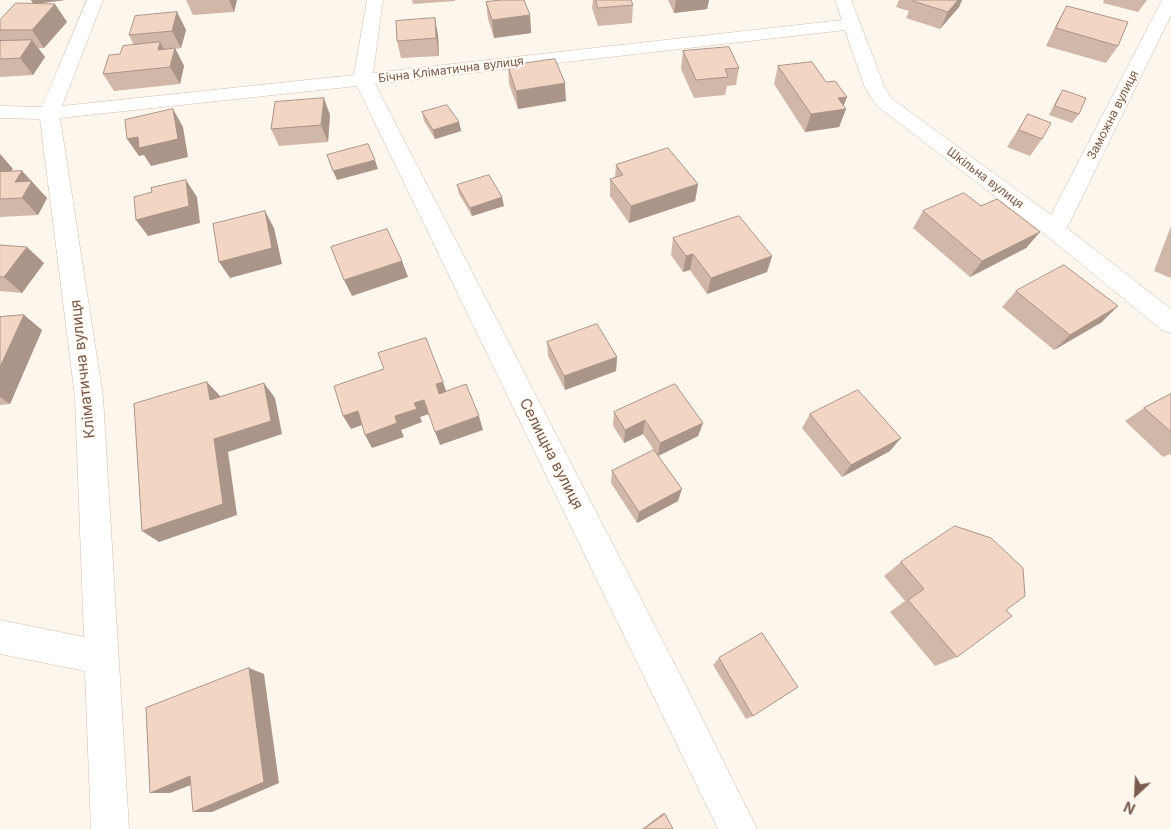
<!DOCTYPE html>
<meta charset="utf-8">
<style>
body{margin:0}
#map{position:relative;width:1171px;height:829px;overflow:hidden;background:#fdf6ec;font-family:Inter,sans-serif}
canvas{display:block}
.north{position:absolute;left:1111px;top:769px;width:50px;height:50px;-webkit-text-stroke:4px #fffaf3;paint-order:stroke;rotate:205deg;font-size:14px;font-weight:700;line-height:20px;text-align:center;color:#7a5c4d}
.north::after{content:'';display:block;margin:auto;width:18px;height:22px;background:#7a5c4d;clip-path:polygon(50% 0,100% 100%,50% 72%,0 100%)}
</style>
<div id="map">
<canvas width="1171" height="829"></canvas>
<div class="north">N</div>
</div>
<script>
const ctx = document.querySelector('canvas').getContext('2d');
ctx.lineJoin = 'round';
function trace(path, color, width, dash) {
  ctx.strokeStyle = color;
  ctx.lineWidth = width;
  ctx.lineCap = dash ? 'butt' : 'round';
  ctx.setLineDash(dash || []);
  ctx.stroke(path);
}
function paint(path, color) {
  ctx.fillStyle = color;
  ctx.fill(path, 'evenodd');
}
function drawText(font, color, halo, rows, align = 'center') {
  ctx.font = font + ' Inter,sans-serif';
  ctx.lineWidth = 4;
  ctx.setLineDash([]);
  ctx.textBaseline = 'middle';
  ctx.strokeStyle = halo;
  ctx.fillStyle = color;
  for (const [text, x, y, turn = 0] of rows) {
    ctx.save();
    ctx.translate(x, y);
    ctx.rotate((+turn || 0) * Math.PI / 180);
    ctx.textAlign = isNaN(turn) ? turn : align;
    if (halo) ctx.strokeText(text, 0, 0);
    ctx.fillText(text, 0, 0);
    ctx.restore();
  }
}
const minor = new Path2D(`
 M87 0H103L62 106 354 75 367 0H383L373 73 842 20 835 0H851L885 88 891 98 1051 215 1162 0H1171V15L1067 228 1171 309V333L1162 330 1047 236 877 106 865 88 845 30 375 84 687 688 757 829H718L357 86 60 118 103 397 129 829H91L85 671 0 654V620L84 637 75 397 40 119 0 118V106L42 107Z`);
trace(minor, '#d1beb0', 1);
paint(minor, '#fff');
paint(new Path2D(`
 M31 0H65L36 4 67 22 44 48H38L45 57 33 75 0 77V20L33 4Z
 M186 0H237L234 12 193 15Z
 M412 0H455V1L413 4Z
 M593 0H631L633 5 632 23 598 26 592 8Z
 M668 0H709L707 9 674 13Z
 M899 0H962L959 7 940 29 906 18 909 11 896 7Z
 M1104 0H1147L1138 12 1103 3Z
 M486 2 530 15 531 33 494 38 488 19Z
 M1067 6 1118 46 1106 63 1046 46 1057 23Z
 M177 12 186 30 181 48 175 49 184 66 180 84 114 91 103 74 120 54 134 45 129 35Z
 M438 35 439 56 401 58 397 41Z
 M683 51 739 68 736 85 727 86 725 95 694 98 681 69Z
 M508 66 566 101 518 109 509 84Z
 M778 66 847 97 843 106 846 109 839 127 805 132 774 84Z
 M1063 90 1079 114 1072 123 1049 115 1057 99Z
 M422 112 459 122 461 131 435 139 424 121Z
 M1028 114 1042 139 1030 156 1007 147Z
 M330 115 328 142 279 146 271 129Z
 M0 154 13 169 10 171H22L47 198 38 215 0 217Z
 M616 165 698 184 695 201 629 223 610 196V179L615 177Z
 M457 185 504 206 472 216 459 194Z
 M981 206 1040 232 1026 248 970 277 913 228 923 211Z
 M1171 226V278L1154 271Z
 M673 238 772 256 767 272 707 294 690 270 683 272 671 255Z
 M0 245 44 263 22 293 0 291Z
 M1016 291 1102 322 1054 350 1002 307Z
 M24 315 42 330 10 404 0 405V317Z
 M547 342 617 357 616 371 565 390 548 356Z
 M1171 394V455L1170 454 1163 457 1125 421 1144 408Z
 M614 412 703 423 698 436 658 456 678 501 637 523 611 483 612 471 654 450 643 434 624 443 613 426Z
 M810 414 890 451 842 477 802 428Z
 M901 562 1006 610 957 657 935 666 890 612 905 601 884 576Z
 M719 658 753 716 746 719 713 665Z
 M663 813 665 814 673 829H642Z`), '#d1b7a8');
paint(new Path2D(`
 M31 0H65L34 4Z
 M229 0H237L234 12Z
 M676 0H709L707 9 674 13Z
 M958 0H962L959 7 940 29 948 12Z
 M55 4 67 22 44 48 32 30Z
 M177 12 186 30 181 48 172 31Z
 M530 15 531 33 494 38 492 20Z
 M435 18 438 35 439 56 436 38Z
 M32 40 45 57 33 75 20 58Z
 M160 42 170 60 168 68 158 50Z
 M175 48 184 66 180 84 170 67Z
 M565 83 566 101 518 109 516 91Z
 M847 97 842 110 846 109 839 127 805 132 811 114 838 98Z
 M324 98 330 115 328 142 321 125Z
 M173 109 183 127 188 157 151 166 144 155 139 156 127 139Z
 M459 122 461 131 435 139 433 130Z
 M0 154 13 169 0 180Z
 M375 160 378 169 337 180 333 171Z
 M22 171 47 198 38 215 22 198 15 182Z
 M186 180 197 197 200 223 148 236 136 220Z
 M698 184 695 201 629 223 631 206Z
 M502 197 504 206 472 216 470 208Z
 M265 211 274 228 282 264 230 278 219 262Z
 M1040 232 1026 248 970 277 982 261Z
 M27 247 44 263 22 293 4 277Z
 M693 254 690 270 683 272 686 256Z
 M772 256 767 272 707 294 711 278Z
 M402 261 408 277 352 296 344 280Z
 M1118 306 1102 322 1054 350 1070 335Z
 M24 315 42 330 10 404 0 397V367Z
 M617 357 616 371 565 390 564 376Z
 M207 382 220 396 223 414 210 400Z
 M443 382 448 396 441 399 436 384Z
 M264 383 275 398 282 434 228 452 237 515 159 542 142 531 214 439Z
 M424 400 429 414 420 417 422 422 401 430 404 437 372 448 365 435 414 403Z
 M358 411 365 424 351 429 343 416Z
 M479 416 483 430 440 445 435 432Z
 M645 420 643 434 624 443 625 430Z
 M703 423 698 436 658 456 660 443Z
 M901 438 890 451 842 477 851 465Z
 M682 489 678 501 637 523 639 512Z
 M249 668 264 674 279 783 212 812H193Z
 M190 776 209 778 170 793H150Z`), '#aa9588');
const building = new Path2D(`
 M502 0H524L530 15 492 20 486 2Z
 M596 0H631L633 5 598 8Z
 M914 0H958L948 12 913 1Z
 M16 3 55 4 32 30H0V20Z
 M1067 6 1128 22 1118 46 1056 28Z
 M177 12 172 31 129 35 135 16Z
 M435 18 436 38 397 41 396 21Z
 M32 40 20 58 0 59V41Z
 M160 42 158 50 175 48 170 67 103 74 109 55 120 54 123 46Z
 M729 47 739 68 725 69 728 77 696 80 683 51Z
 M555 59 565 83 516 91 508 66Z
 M812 62 826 82 835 81 847 97 838 98 846 109 811 114 778 66Z
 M1063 90 1086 98 1079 114 1055 106Z
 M324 98 321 125 271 129 275 102Z
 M447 105 459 122 433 130 422 112Z
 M173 109 178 139 139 148 138 137 127 139 125 120Z
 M1028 114 1051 123 1042 139 1019 130Z
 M368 144 375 160 333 171 327 155Z
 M668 148 698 184 631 206 610 179 623 175 616 165Z
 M22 171 15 182 32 181 22 198 0 199V172Z
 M489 175 502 197 470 208 457 185Z
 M186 180 189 206 136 220 134 197 152 192 151 188Z
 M964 193 981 206 997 199 1040 232 982 261 923 211Z
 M265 211 272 248 219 262 213 224Z
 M739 216 772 256 711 278 693 254 686 256 673 238Z
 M387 229 402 261 344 280 331 247Z
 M0 245 27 247 4 277H0Z
 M1064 265 1118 306 1070 335 1016 291Z
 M24 315 0 367V317Z
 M597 324 617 357 564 376 547 342Z
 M426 338 443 382 436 384 439 394 466 384 479 416 435 432 424 400 414 403 417 409 395 416 397 423 365 435 358 411 343 416 334 386 384 369 378 353Z
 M207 382 210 400 264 383 271 421 214 439 223 504 142 531 134 404Z
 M675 384 703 423 660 443 645 420 625 430 614 412Z
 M858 390 901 438 851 465 810 414Z
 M1171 394V432L1144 408Z
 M654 450 682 489 639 512 612 471Z
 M955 526 991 538 1023 568 1025 596 1006 610 1012 616 957 657 908 600 924 589 901 562Z
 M762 633 798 687 753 716 719 658Z
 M249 668 264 782 193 812 190 776 150 793 146 708Z
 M665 814 673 829H644Z`);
paint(building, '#f3d5c3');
trace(building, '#aa9588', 1);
drawText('12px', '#7a5c4d', '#fffaf3', [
 ["Бічна Кліматична вулиця",451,70,-7],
 ["Заможна вулиця",1113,115,-63],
 ["Шкільна вулиця",985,178,37]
]);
drawText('15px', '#7a5c4d', '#fffaf3', [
 ["Кліматична вулиця",83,369,-96],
 ["Селищна вулиця",551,454,63]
]);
</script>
